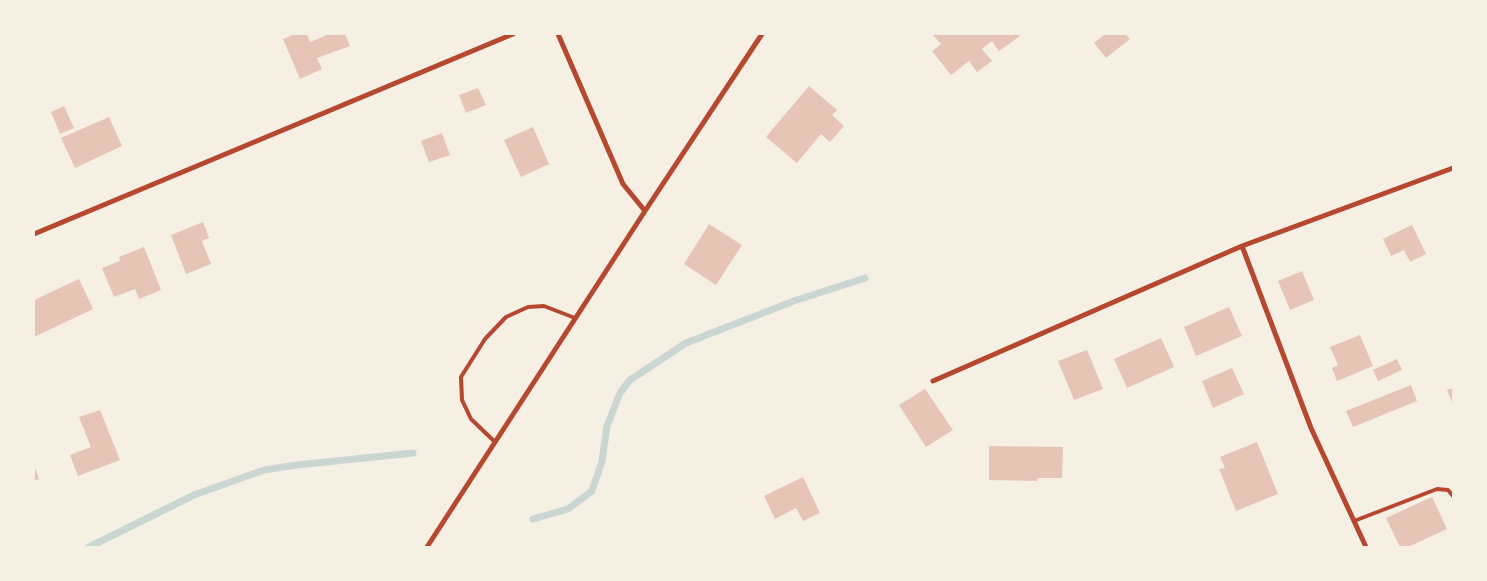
<!DOCTYPE html>
<style>
body{margin:0}
#map{position:relative;width:1487px;height:581px;overflow:hidden;background:#f6efe4;font-family:Quicksand,sans-serif}
canvas{display:block}
.frame{position:absolute;inset:0;border:35px solid #f6efe4;pointer-events:none}
</style>
<div id="map">
<canvas width="1487" height="581"></canvas>
<div class="frame"></div>
</div>
<script>
const ctx = document.querySelector('canvas').getContext('2d');
ctx.lineJoin = 'round';
function trace(path, color, width, dash) {
  ctx.strokeStyle = color;
  ctx.lineWidth = width;
  ctx.lineCap = dash ? 'butt' : 'round';
  ctx.setLineDash(dash || []);
  ctx.stroke(path);
}
function paint(path, color) {
  ctx.fillStyle = color;
  ctx.fill(path, 'evenodd');
}
trace(new Path2D(`
 M533 519 568 509 592 491 602 461 607 426 620 393 630 380 686 343 794 301 865 278
 M89 547 194 495 264 470 297 465 413 453`), '#c9d6d2', 7);
paint(new Path2D(`
 M295 34H307L310 42 325 36 324 34H345L350 46 317 58 322 69 300 79 283 39Z
 M932 34H1018L1020 36 999 51 992 41 982 49 992 61 977 72 969 61 951 75 932 51 941 44Z
 M1105 34H1125L1130 39 1106 58 1094 43Z
 M809 86 837 110 832 115 844 126 830 142 821 134 797 163 766 137Z
 M478 88 486 105 466 113 459 95Z
 M64 106 74 128 60 134 51 112Z
 M109 117 122 146 75 168 61 138Z
 M533 127 549 164 521 177 504 140Z
 M442 133 450 155 429 162 421 141Z
 M203 222 209 238 202 241 211 264 186 274 171 235Z
 M709 224 742 245 716 285 684 264Z
 M1412 225 1426 254 1410 262 1404 250 1391 256 1383 239Z
 M144 247 161 290 139 299 135 289 114 297 102 268 120 261 119 257Z
 M1302 271 1314 300 1290 310 1278 281Z
 M79 279 93 309 34 337V300Z
 M1229 307 1242 336 1196 356 1184 327Z
 M1360 335 1373 366 1337 381 1332 368 1338 365 1330 347Z
 M1161 338 1174 367 1127 388 1114 359Z
 M1087 350 1103 389 1074 400 1058 361Z
 M1397 359 1402 370 1378 381 1373 370Z
 M1232 368 1244 394 1213 408 1202 381Z
 M1411 385 1417 401 1353 427 1346 411Z
 M1453 388V405L1447 390Z
 M925 389 953 430 926 447 899 405Z
 M100 410 120 460 78 476 70 455 91 447 79 417Z
 M1257 442 1278 494 1236 511 1219 469 1225 468 1220 457Z
 M989 446 1063 447 1062 478H1038L1037 481 989 480Z
 M34 465 39 479 34 481Z
 M803 477 820 513 803 521 796 508 775 519 764 496Z
 M1432 497 1447 529 1408 547H1400L1386 518Z`), '#e6c5b7');
trace(new Path2D(`
 M495 442 471 419 462 400 461 377 485 339 506 317 528 307 544 306 575 318
 M1354 521 1437 489 1448 490 1453 496`), '#b5482f', 4);
trace(new Path2D(`
 M558 34 623 184 645 211
 M34 234 513 34
 M1242 246 1311 428 1366 547
 M933 381 1242 246 1453 168
 M427 547 645 211 762 34`), '#b5482f', 5);
</script>
